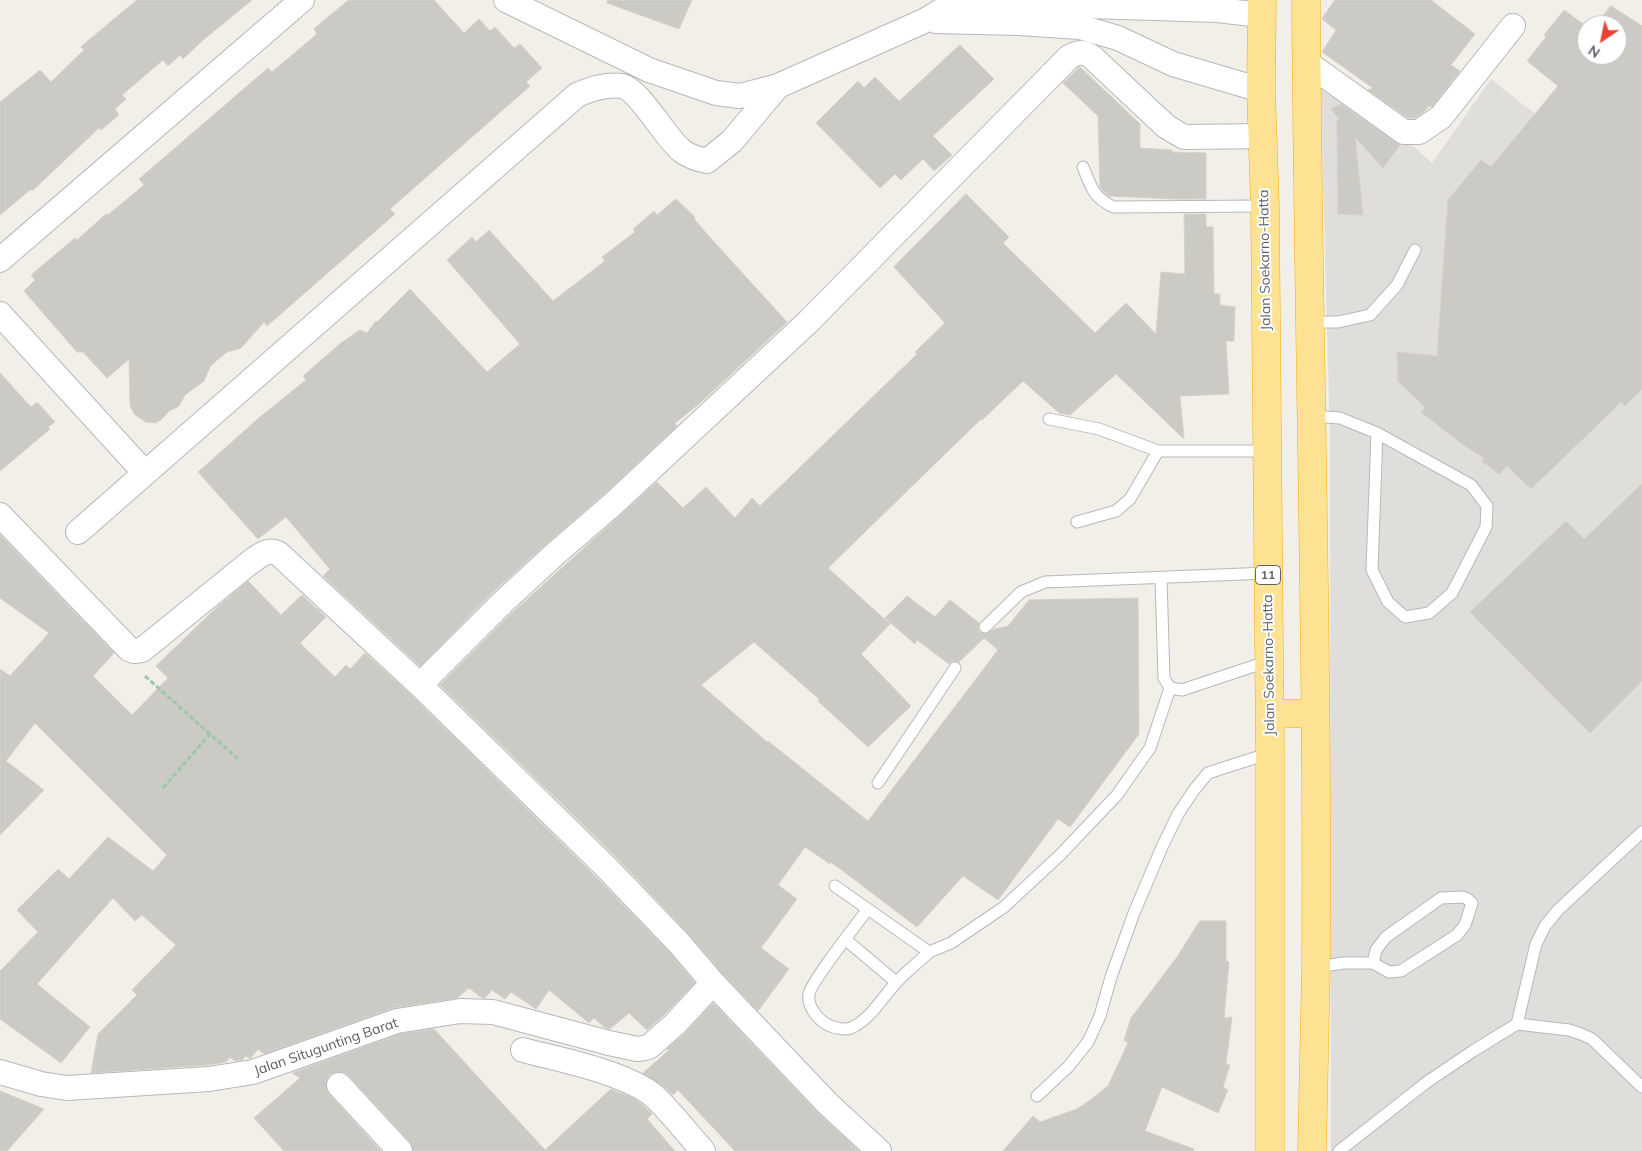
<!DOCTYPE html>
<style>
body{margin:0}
#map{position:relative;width:1642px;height:1151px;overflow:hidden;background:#f1efe8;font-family:Mulish,sans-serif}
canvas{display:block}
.north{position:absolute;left:1577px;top:15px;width:50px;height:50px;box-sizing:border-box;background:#fff;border:1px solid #bfc1c3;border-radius:50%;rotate:214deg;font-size:14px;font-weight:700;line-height:20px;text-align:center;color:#5f6368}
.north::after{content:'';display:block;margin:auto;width:18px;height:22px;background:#ea4335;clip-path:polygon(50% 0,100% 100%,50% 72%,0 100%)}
</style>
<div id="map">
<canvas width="1642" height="1151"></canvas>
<div class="north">N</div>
</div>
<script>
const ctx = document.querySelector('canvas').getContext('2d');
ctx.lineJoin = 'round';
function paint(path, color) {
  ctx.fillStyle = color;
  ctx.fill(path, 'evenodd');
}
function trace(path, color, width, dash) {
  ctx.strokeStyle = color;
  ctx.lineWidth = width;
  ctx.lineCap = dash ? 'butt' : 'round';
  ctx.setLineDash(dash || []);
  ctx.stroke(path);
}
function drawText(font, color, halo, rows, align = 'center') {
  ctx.font = font + ' Mulish,sans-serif';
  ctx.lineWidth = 4;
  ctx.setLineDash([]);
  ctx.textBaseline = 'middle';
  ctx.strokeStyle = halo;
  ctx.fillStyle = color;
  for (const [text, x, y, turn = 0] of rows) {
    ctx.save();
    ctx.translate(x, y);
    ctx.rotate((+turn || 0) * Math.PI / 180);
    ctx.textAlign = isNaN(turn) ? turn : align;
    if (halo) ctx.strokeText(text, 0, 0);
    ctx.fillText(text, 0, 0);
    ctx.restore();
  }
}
paint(new Path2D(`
 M1320 62 1432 163 1491 79 1642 199V1151H1331L1330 444Z`), '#e0deda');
const building = new Path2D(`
 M137 0H252L203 40 183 59 180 55 168 66 163 60 122 95 126 99 115 109 119 115 101 130 99 128 32 191 31 189 0 215V102L40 70 51 82 84 50 81 47Z
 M349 0H434L464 33 479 19 490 31 495 27 514 48 520 44 542 68 526 82 530 86 390 209 395 214 267 326 264 322 241 348 227 352 216 361 210 367 204 381 185 395 179 406 169 411 161 420 155 423 146 422 134 414 130 405 129 359 107 378 83 352H77L24 291 35 280 31 275 75 238 77 240 106 214 108 215 144 185 139 179 268 68 272 72 317 34 314 29Z
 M608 0H692L679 29 607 3Z
 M1335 0H1431L1475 34 1451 65 1460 71 1432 107 1429 106 1424 112 1415 118H1408L1368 90 1373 88 1322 52 1336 30 1322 19Z
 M1611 6 1642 26V389L1625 406 1621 402 1531 489 1507 466 1499 474 1482 461 1484 458 1462 444 1421 412 1425 407 1398 381 1397 352 1437 356 1448 200 1481 160 1491 167 1558 86 1527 61 1546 37 1544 35 1564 10 1587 27V55H1617V25H1596Z
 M960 45 994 79 933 136 952 155 934 171 923 159 901 180 895 174 880 188 816 123 858 81 864 88 875 77 899 101Z
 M1080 67 1140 124V148L1172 150V152L1206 153V199H1174L1109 196 1102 190 1100 187 1098 116 1063 83Z
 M1341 104 1400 145 1383 168 1355 137 1363 215 1338 214 1337 120H1340L1331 109Z
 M966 194 1009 237 1003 243 1095 333 1126 303 1156 334 1161 272 1185 274 1184 214H1206V227H1213L1214 294H1220V305L1235 307 1234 341H1226L1229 394 1180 396 1184 439 1116 374 1070 415 1059 413 1023 381 982 420 981 419 828 568 890 624 861 654 911 706 868 747 818 701 819 699 754 642 701 685 767 742 768 741 868 821 998 650 984 638 959 662 952 661 949 664 917 640 915 644 885 618 907 596 935 617 950 600 979 623 978 628 979 632 986 634 994 629 1008 626 1029 600 1138 598 1139 734 1070 827 1058 819 998 900 963 876 917 927 831 862 830 864 805 847 778 885 797 899 761 948 789 969 758 1011 723 974 689 934 616 857 440 685 513 612 657 482 683 508 706 487 735 518 752 498 760 506 917 354 915 352 945 323 894 267Z
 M676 199 695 217 694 219 715 243 787 322 699 404 675 423 677 426 604 494 546 544 493 592 420 666 323 576 330 569 286 517 258 539 198 472 260 417 306 380 303 376 341 343 360 330 367 333 376 321 377 322 410 289 487 372 520 344 447 260 472 237 476 242 489 230 553 301 605 261 602 257 635 232 633 229 654 211 657 215Z
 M0 373 31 407 37 402 55 422 48 427 50 429 0 471Z
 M1642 484V681L1590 733 1470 612 1566 521 1584 539Z
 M0 535 114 653 93 676 132 715 168 678 156 666 217 607 248 581 281 615 302 595 326 617 300 643 335 677 346 665 350 669 365 653 411 695 596 877 669 952 695 983 665 1014 647 1030 629 1013 610 1029 604 1027 594 1018 589 1023 549 990 536 1009 511 992 505 999 492 990 485 998H482L469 988 457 998 393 1008 264 1054 258 1049 250 1059 246 1056 242 1060 235 1061 230 1057 226 1062 207 1065 91 1073 98 1034 137 995 132 990 176 945 142 915 135 921 113 898 37 984 90 1027 61 1063 0 1019V971L38 932 17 910 58 869 69 879 108 837 153 871 167 855 35 723 6 761 44 790 0 835V669L10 676 49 633 0 598Z
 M1200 921H1226V961L1229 962 1224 1018 1232 1017 1226 1064 1230 1065 1223 1087 1228 1090 1218 1113 1162 1087 1145 1131 1194 1149 1193 1151H1003L1033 1116 1040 1122 1077 1109 1090 1100 1108 1086 1128 1043 1124 1040 1131 1018 1177 957Z
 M713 1003 818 1113 859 1151H735L678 1090 673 1095 662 1085 643 1073 669 1050 667 1049 685 1033Z
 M434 1029 545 1150 611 1089 635 1099 645 1107 652 1114 647 1119 675 1151H413L410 1142 349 1076 343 1072H336L329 1075 326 1081V1088L329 1094 381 1151H284L254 1118 300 1078 292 1073 400 1034Z
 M0 1091 44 1109 7 1151H0Z`);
paint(building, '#cccac5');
trace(building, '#d6d1c6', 1);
const lane = new Path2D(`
 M1083 167C1092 188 1092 196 1113 207L1265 206
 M1310 322H1338L1370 315 1397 285 1415 250
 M1312 416 1340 418 1377 433 1471 485 1487 506 1486 527 1452 593 1429 613 1405 617 1388 602 1372 570 1377 433
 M1049 419 1099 429 1158 451H1267
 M1077 522 1116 511 1130 499 1158 451
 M1161 578 1164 678 1170 688 1182 690 1269 661
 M985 627 1021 592 1045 582 1268 573
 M878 783 955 668
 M835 886 929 952 951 943 1004 907 1060 855 1117 795 1150 748 1170 688
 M867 910C857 924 811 982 809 994 807 1006 817 1019 828 1025 834 1028 847 1031 853 1027 871 1018 882 998 895 984 905 972 918 963 929 952
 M846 940 896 982
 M1316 967 1344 963H1373L1389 972 1401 971 1457 935 1465 925 1472 903 1466 898 1462 897 1441 898 1386 937 1376 950 1373 963
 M1517 1024 1536 944 1545 926 1558 910 1642 832
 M1037 1096 1068 1067 1088 1042 1100 1016 1111 977 1134 913 1162 847 1178 814 1194 790 1208 773 1270 753
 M1339 1151 1427 1082 1473 1051 1517 1024 1569 1030 1581 1034 1592 1039 1642 1087`);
const street = new Path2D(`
 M506 0 649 70 716 93 740 96 778 86 924 21 951 5 983 3 1154 8 1217 10 1261 15
 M936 21 1019 23 1080 27 1118 38 1173 64 1261 90
 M1306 62 1404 132H1419L1441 117 1513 26
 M0 260 302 0
 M0 314 145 473
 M0 515 129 649 134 651 142 650 248 564C258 557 267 547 279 554L420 685 606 867 679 943 713 983 828 1104 879 1151
 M78 532 577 95C591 89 605 84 622 86 639 89 666 139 682 151 690 157 697 159 707 161L732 141 778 86
 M420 685 503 602 555 554 613 504 808 322 1069 57C1078 52 1083 51 1092 57L1157 118 1167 127 1184 137 1263 136
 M523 1050C560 1060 625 1072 654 1096 670 1111 688 1134 703 1151
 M0 1072 41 1084 67 1088 209 1079 253 1072 397 1021 460 1011 493 1012 609 1043 637 1049 645 1048 650 1046 675 1024 713 983
 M339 1085 400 1151`);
const highway = new Path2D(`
 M1262 0 1261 90 1265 206 1270 753V1151
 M1306 0C1308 322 1318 644 1316 966 1315 1028 1313 1089 1312 1151
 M1270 714 1315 713`);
trace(lane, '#b5b8bc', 13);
trace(street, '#b5b8bc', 26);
trace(highway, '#f9ab00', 29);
trace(new Path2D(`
 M145 676 238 759
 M163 788 210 734`), '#9cc7a9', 3, [5, 2.5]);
trace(lane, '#fff', 11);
trace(street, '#fff', 24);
trace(highway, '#fde293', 28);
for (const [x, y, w] of [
 [1268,575,25]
]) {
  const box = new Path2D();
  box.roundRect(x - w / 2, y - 9.5, w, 19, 4);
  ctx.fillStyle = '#fff';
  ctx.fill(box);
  trace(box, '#5f6368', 1);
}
drawText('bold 12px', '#5f6368', null, [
 ["11",1268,575]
]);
drawText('14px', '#5f6368', '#fff', [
 ["Jalan Soekarno-Hatta",1265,260,-91],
 ["Jalan Soekarno-Hatta",1269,665,-91],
 ["Jalan Situgunting Barat",326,1047,-19]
]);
</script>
